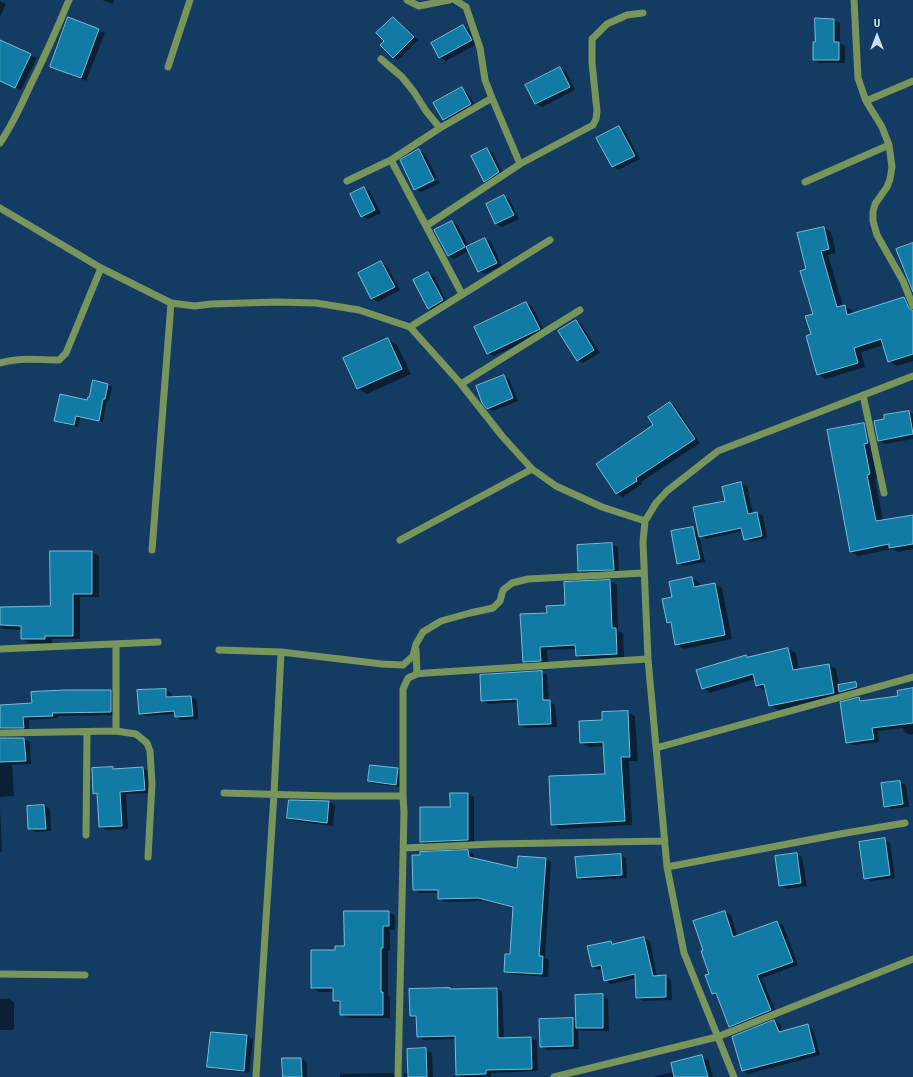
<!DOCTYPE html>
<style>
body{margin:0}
#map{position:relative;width:913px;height:1077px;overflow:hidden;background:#143c63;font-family:"Fira Sans Condensed",sans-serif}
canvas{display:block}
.north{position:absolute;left:857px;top:16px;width:40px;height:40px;-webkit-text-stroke:3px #083257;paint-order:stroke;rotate:0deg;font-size:11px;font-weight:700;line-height:16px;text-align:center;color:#c9dff6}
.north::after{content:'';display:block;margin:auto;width:14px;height:18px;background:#c9dff6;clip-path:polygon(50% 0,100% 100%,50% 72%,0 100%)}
</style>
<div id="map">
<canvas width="913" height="1077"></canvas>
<div class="north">U</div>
</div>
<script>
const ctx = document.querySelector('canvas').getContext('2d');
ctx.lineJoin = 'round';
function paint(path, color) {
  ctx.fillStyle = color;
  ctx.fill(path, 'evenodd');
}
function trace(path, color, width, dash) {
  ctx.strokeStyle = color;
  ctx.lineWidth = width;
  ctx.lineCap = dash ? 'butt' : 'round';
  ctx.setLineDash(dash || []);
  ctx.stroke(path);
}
paint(new Path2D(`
 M102 0H114L113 4Z
 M0 1 6 4 0 17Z
 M69 18 105 33 86 81 51 67Z
 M393 18 398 21 418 40 398 60 393 57 385 41Z
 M816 19 834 20 840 23V43L845 46V63H819L814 60 816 43Z
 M463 26 469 30 477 44 446 61 440 57Z
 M0 41 37 58 21 90 0 80Z
 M560 68 566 71 575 90 542 107 536 104 526 85Z
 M462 88 467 92 477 108 450 123 444 120 435 104Z
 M619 127 625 131 640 159 618 170 613 167Z
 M487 149 493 153 504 175 490 184 485 181Z
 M419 151 425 154 437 178 417 187V190L438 180 440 183 421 192 415 189Z
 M364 188 370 192 381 213 368 219 362 216Z
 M504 196 510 200 519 219 502 227 496 224 487 204Z
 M452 222 458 225 469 247 485 239 491 242 502 266 485 274 479 271 469 251 454 259 448 255Z
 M824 228 831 232 836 253 828 255 843 306 852 310 853 314 904 298 912 303 913 306V361L897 366 889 361 884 345 861 352 865 367 825 379 818 374 812 335 814 315 808 270Z
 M381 262 387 266 400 290 378 302 372 298Z
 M428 273 434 276 448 304 435 311 429 308Z
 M526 303 532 306 545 332 494 356 488 353Z
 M576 321 581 324 600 353 583 363 577 360Z
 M388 339 397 345 411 374 367 394 358 389 344 359Z
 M504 376 509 379 518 401 493 411 487 408Z
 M94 382 108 385 112 387 109 401 107 400 103 422 80 417 78 427 59 423 55 420 88 402 90 398Z
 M670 403 676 407 700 443 641 482 642 484 623 497 617 494 597 464 655 425Z
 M909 412 913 414V439L885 444 879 441Z
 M864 424 872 428 871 448 877 478 875 479 883 521 913 516V549L898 552 893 549 858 556 850 551Z
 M741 483 747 486 753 514 757 513 763 516 767 538 750 542 745 539 743 531 706 539 699 535 705 562 684 566 678 563 692 528 699 532 726 502 723 487Z
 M612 544 618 548 619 572 585 574 579 571 578 546Z
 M51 552H92L99 556V597H80V639H52V643H29L22 639V630L4 629 0 627V608L51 607Z
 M692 578 700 583V587L715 584 722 588 732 639 684 649 676 644 672 624 668 622 674 598Z
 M610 581 617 585 618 631 623 633 624 658 584 660 576 656V649L547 650 548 664 531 665 524 661 548 614 566 606 565 583Z
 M788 649 796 653 799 670 829 665 836 669 839 686 855 683 858 684 859 689 842 693 840 692 841 697 778 710 770 705 767 689 764 690 757 686 755 679 710 693 703 688 746 656 749 658Z
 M541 672 547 675 549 701 555 705 557 727 526 728 520 725 519 702 488 704 482 700Z
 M166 690 171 693 172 698 191 697 197 700 198 719 181 720 176 716 175 714 146 716 140 713Z
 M913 690V734L910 735 904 732 903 728 878 731 879 742 853 745 847 742 859 698 864 701 899 696Z
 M110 691 116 694V715L58 716V718L29 720V730L3 732 0 737 1 739H24L30 742 31 764 12 765 14 796 0 797V706L33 704Z
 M627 712 635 716 638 761H629L632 825 560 829 552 824 606 775 604 746 589 747 581 743 603 721Z
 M113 768 115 770 143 768 149 771 150 793 126 794 128 829 106 830 100 827 98 796 94 793Z
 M398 769 403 772 402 787 375 784 369 781Z
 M900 782 906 785 909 807 891 809 885 806Z
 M468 794 474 797V843L427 845 421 842 451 808Z
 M290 801 329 802 335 805 333 826 294 821 288 817Z
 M44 806 50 809 51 831 35 832 29 829Z
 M0 809 2 851 0 852Z
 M885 840 890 843 895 878 871 881 865 878Z
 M468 851 474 854V859L518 869 546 859 551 862 545 958 549 960 548 977 511 974 505 971 511 955 514 908 484 901 445 902 439 898V893H420L414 890 421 853Z
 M797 854 802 857 807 886 786 889 780 885Z
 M620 855 626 858 627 878 583 880 578 877Z
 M388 912 395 915V930H390V951H388V996L390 997V1018H348L341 1014V1005L334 1001V992H319L312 988 336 951 345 947Z
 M725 912 731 915 737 936 777 922 783 925 798 965 762 978 776 1013 735 1030 730 1026 718 997 713 994 710 974Z
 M644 938 650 941 657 977 666 976 671 980 672 1000 643 1001 637 997V978L611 984 605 980 603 969 598 970 592 967 611 942 614 944Z
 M450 989 452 990 497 989 502 992 504 1039 531 1038 537 1041 538 1071 491 1073V1077H461L457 1075 456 1039 424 1040 418 1037 416 1019 411 1015Z
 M602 995 608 999 609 1031H583L578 1029 579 1049 547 1050 541 1046 572 1019 577 1022Z
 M0 999H9L14 1002V1030H0Z
 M774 1021 780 1024 783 1032 807 1025 813 1029 820 1055 748 1074 743 1071Z
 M247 1036 253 1039 249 1073 214 1069 209 1066Z
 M426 1050 432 1053 433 1077H404V1073H409Z
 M702 1057 708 1060 713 1077H652L674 1072Z
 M301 1059 307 1062V1077H284Z
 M393 1073 399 1077H340V1074Z`), '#0007');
const building = new Path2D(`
 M68 17 99 29 81 78 50 67Z
 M393 17 414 37 393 58 380 45 384 41 376 33Z
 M815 18 834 19V42H839V60H813V42H815Z
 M463 25 472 40 439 58 431 43Z
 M0 40 31 54 15 88 0 81Z
 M560 67 570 87 535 104 525 85Z
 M462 87 471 104 443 120 433 103Z
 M619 126 635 156 612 167 596 138Z
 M487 148 499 172 484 182 471 156Z
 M419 149 434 180 414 190 400 160Z
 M364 187 375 210 361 217 350 194Z
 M504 195 514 215 495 224 486 204Z
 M452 221 465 247 448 256 434 230Z
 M824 227 829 249 821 251 837 307 845 305 847 315 904 297 909 308 913 311V354L888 362 881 339 854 348 858 363 817 375 806 336 811 334 805 316 813 314 800 271 806 269 797 233Z
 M485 238 497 263 478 272 466 247Z
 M913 243V292L896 249Z
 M381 261 395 287 371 299 358 273Z
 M428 272 443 300 428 309 413 280Z
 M526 302 540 329 487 354 474 327Z
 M576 320 594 350 577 361 558 331Z
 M388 338 402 369 357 389 343 358Z
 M504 375 513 398 487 409 482 403 476 386Z
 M93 380 108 384 105 399H103L99 421 76 416 74 425 54 421 60 394 87 400 88 397H89Z
 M670 402 695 439 636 478 637 481 616 494 596 464 653 425 648 417Z
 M909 411 913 434 878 441 874 421 884 419V415Z
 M864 423 868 443 864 444 870 474 867 475 876 521 913 515V544L889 548V544L850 552 827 430Z
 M741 482 748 514 757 512 762 536 744 540 741 528 699 537 693 507 725 501 722 487Z
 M693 527 700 559 677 564 671 531Z
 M612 543 614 570 578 571 577 545Z
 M50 551H92V594H73V636H45V639H21V626L0 625V607L50 606Z
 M692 577 694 587 715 583 725 635 675 645 671 622 667 623 662 599 672 597 669 582Z
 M610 580 612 628H616L617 654 576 656 575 645 540 647 541 661 523 662 520 614 547 613 546 606 565 605 564 582Z
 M788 648 793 670 829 664 834 693 769 706 764 684 756 686 753 674 702 689 696 670 746 655 747 657Z
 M542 671 543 700H550L551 724 519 725 517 699 481 701 480 675Z
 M856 682 857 687 839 692 838 685Z
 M913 688V723L872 728 874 739 846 743 840 702 859 697 860 701 898 696 897 691Z
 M166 689V697L191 696 193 716 175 717 174 711 139 714 137 690Z
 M65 690H111V712L52 713 53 716 23 717 24 728H0V705L32 703 31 692Z
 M628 711 630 757H621L625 821 551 825 549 776 605 774 603 742 580 743 579 721 602 720V712Z
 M0 738H24L26 761 0 762Z
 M370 765 398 768 396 785 368 781Z
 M113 767V769L143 767 145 790 120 792 122 826 99 827 97 793 93 794 92 768Z
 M900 781 903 804 884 807 881 783Z
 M450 793H468V840L420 842V807H450Z
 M289 800 329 801 327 823 287 818Z
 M44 805 46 829H28L27 806Z
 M885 838 890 875 864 879 859 842Z
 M468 850 469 857 517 868 518 856 546 858 539 956H543L542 974 504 972 505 954H510L513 907 478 898 438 899V890H413L412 855H420V852Z
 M797 853 801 883 779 886 775 856Z
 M621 854 622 875 577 878 575 857Z
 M344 911H389V926H383V948H381V992H383V1015H340V1001H333V988H311V950H335V946H344Z
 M725 911 733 937 777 921 793 962 757 975 771 1010 729 1027 716 993 712 994 705 975 709 974 701 951 703 950 693 921Z
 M644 937 653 976 666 975V997L636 998 635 974 604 981 601 965 592 967 587 946 611 941 612 944Z
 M450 988V989L497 988 498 1038 531 1037 532 1069 486 1070V1074L456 1075 455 1036 417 1037 416 1016H410L409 989Z
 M603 994V1028H576L575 995Z
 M573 1018V1046L540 1047 539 1019Z
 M774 1020 779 1032 808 1024 815 1052 742 1071 732 1037Z
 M211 1032 247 1035 244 1071 207 1067Z
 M426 1048 427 1077H408L407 1049Z
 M702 1055 708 1077H674L671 1063Z
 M282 1058H301L302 1077H283Z`);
paint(building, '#107ca3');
trace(building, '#7abbda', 1);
trace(new Path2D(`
 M407 0 419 6 449 0
 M455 0 466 7 480 48 485 80 492 98
 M854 0 858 78 866 101 882 127 889 145 892 167 890 179 887 187 875 204 873 212V221L877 235 903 281 913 306
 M381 59 402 77 414 92 426 111 440 128 492 98 520 164 426 226
 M168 67 190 0
 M866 101 913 81
 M0 143C12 125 21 106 30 86 44 58 57 29 69 0
 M391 160 462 294
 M520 164 593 125 596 119 597 111 592 63V39L607 24 627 15 643 13
 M347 181 391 160 440 128
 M805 182 889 145
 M0 208 101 268 171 303 195 306 211 304 277 302 316 303 359 310 410 327 461 384 502 436 532 469 556 486 602 507 645 521
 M410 327 550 240
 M0 363C18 357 39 360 59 360L66 353 101 268
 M461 384 580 310
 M863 395 884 493
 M400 540 532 469
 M152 550 171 303
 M116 644V731
 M0 649 158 642
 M219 650 281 652 382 664 403 665 413 656 416 644 423 632 441 621 470 613 493 608 500 601 503 590 512 583 528 579 644 573
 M416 650 417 674
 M0 733 116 731 136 734 147 743 150 751 152 784 148 857
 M656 748 913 677
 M224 793 332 796H403
 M86 835 87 732
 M404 848 493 844 665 841
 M667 867 840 834 905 823
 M0 974 85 975
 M256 1077 274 794 281 652
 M398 1077 404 812 403 796V689L408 678 417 674 426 673 648 659
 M554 1077 717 1037 913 959
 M734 1077 684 953 667 867 648 659 643 542 645 521 656 503 667 491 718 451 913 376`), '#78955c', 7);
</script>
